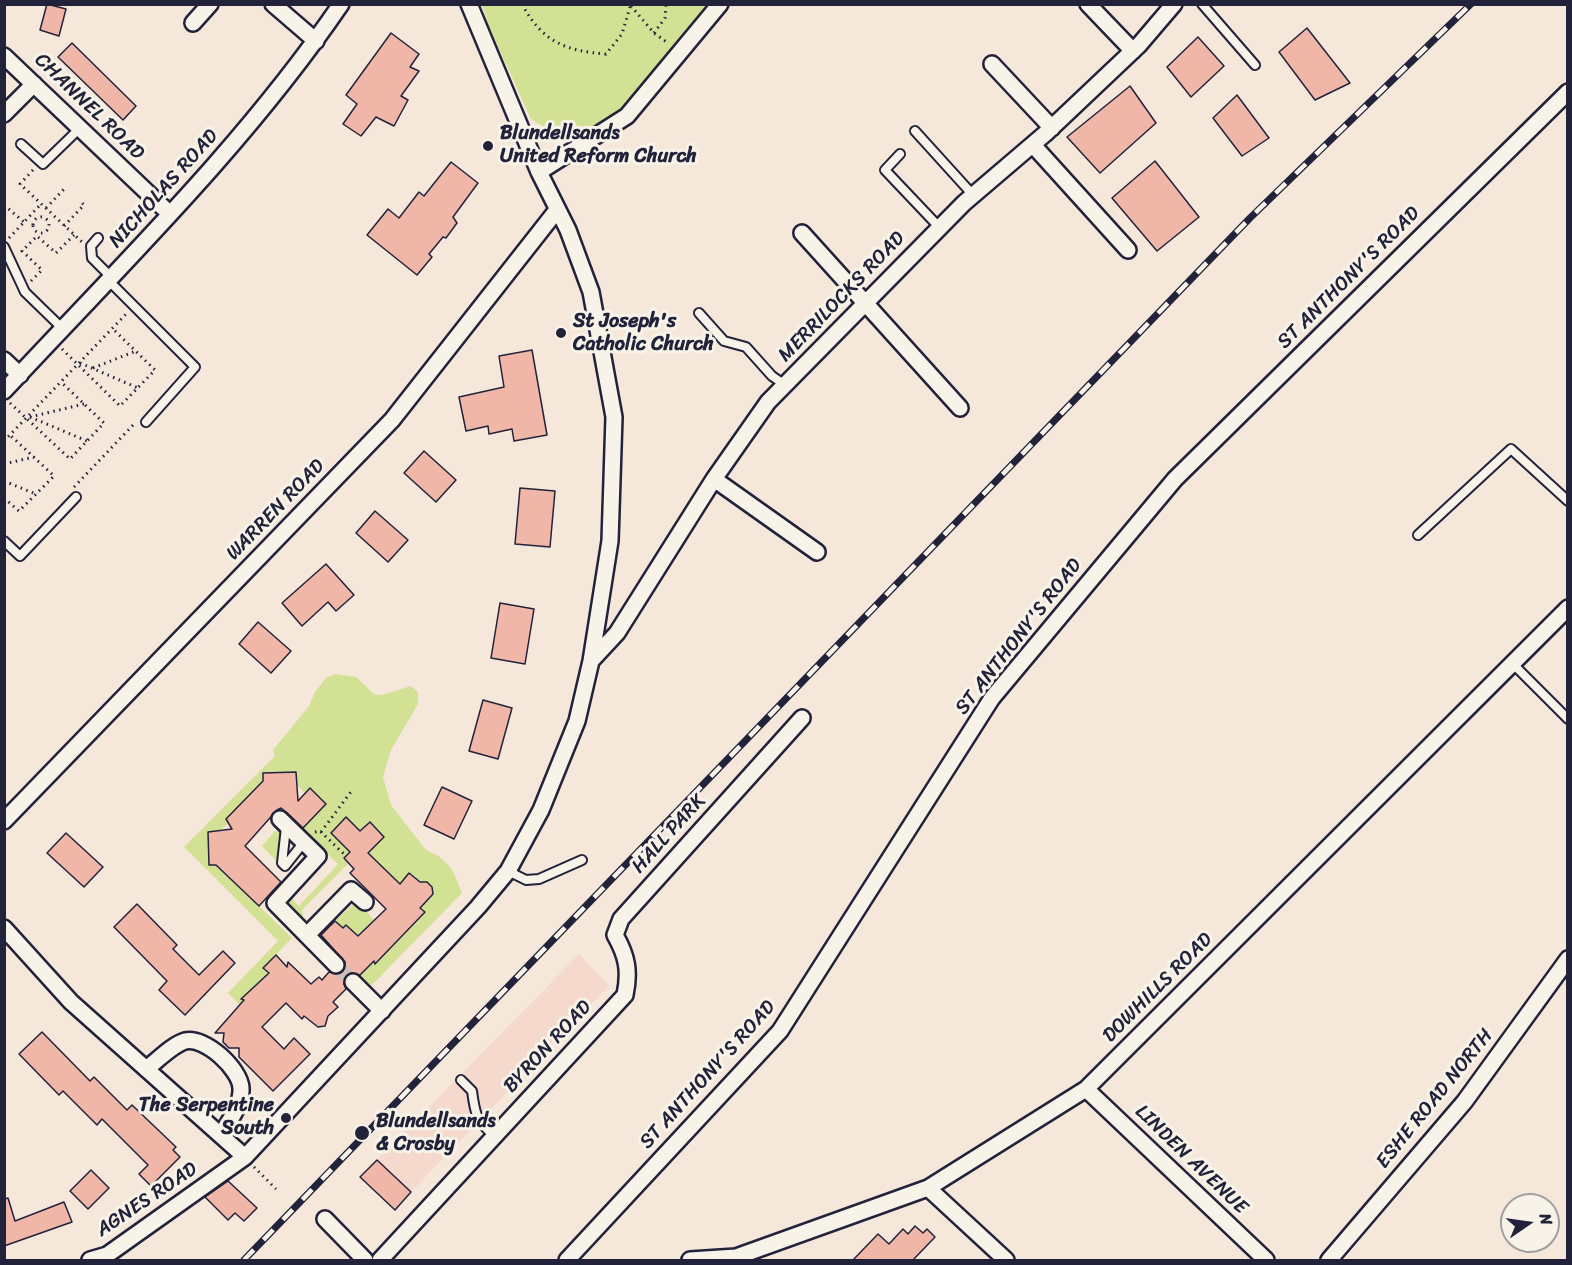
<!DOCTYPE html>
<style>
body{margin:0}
#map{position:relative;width:1572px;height:1265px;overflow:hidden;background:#f6e7db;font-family:Sriracha,sans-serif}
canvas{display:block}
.frame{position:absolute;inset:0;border:6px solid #22223b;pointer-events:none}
.north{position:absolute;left:1500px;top:1193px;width:60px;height:60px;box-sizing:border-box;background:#f7f3e8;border:2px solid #a29fa3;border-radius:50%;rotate:77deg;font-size:16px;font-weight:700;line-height:24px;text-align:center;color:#22223b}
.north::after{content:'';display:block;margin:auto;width:21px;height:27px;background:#22223b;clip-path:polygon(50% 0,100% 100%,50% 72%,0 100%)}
</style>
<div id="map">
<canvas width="1572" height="1265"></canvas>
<div class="frame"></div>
<div class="north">N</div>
</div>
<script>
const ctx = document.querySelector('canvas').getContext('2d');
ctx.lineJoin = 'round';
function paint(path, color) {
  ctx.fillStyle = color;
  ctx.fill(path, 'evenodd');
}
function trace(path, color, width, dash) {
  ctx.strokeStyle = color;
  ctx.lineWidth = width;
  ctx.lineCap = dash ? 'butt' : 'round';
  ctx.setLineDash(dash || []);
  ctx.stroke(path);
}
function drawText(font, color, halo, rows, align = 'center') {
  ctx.font = font + ' Sriracha,sans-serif';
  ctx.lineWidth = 6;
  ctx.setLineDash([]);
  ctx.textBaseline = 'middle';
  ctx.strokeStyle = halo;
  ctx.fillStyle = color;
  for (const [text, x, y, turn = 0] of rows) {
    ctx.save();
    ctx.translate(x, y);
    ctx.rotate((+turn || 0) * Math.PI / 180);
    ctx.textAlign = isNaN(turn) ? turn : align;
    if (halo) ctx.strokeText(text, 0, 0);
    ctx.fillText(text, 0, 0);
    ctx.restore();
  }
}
paint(new Path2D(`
 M579 954 609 986 411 1192 377 1160Z`), '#f4d9cc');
paint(new Path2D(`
 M482 5H720L627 116 576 147 531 119 489 27Z
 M335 674 356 677 374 694 382 695 411 686 418 692V704L391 750 383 777 391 805 426 850 440 857 452 869 462 893 372 985 357 978 374 961 376 964 425 913 417 904 433 894 432 887 427 882H420L409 873 398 886 376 860 366 854 384 836 370 822 360 831 346 817 331 833 350 852 344 858 349 863 302 910 303 917 309 923 306 926 291 910 285 892 299 906 338 864 302 829 326 804 310 788 305 793 297 785 296 772 263 773V786L253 791 226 819 228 823 221 830 208 832 227 875 292 938 263 968 271 975 241 998 244 1000 240 1005 228 993 278 941 184 847 275 756 273 750 309 706 315 692 326 678Z
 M275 831H283L279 864 262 846Z
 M354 904 360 905 374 920 358 936 347 925 343 928 335 921Z`), '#d2e194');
const building = new Path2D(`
 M47 4 66 9 59 36 40 30Z
 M1307 28 1350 83 1315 100 1279 52Z
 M391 33 419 54 410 67 419 71 401 96 408 100 394 126 376 117 361 136 343 124 357 104 346 95Z
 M1198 37 1224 66 1191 97 1167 67Z
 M72 43 136 106 123 120 58 57Z
 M1130 86 1156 123 1100 173 1067 137Z
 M1237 95 1269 138 1242 156 1213 118Z
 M1155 161 1199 217 1157 251 1112 198Z
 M451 162 478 183 453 217 457 223 446 238 443 237 429 254 432 257 417 275 367 235 388 209 399 218 419 192 424 196Z
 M532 350 547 435 514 441 512 429 489 434 488 426 466 431 459 397 504 387 499 356Z
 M424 451 456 480 436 502 404 473Z
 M520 488 555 491 550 547 515 544Z
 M375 511 408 540 388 562 356 533Z
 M326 564 354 595 336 611 328 602 302 626 282 603Z
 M500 603 534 609 525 664 491 658Z
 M258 622 291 651 271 673 239 644Z
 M483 700 512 708 498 759 469 751Z
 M296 772 298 801 310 788 326 804 303 828 286 812 281 808 277 810 245 846 281 882 259 906 216 865H209L208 832 232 829 226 819 263 781V773Z
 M442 787 472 801 454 839 424 825Z
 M346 817 360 831 370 822 384 837 368 853 400 884 409 873 420 882H427L432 887 433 894 420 908 425 912 375 964 374 961 360 975 351 973 346 976 344 984 346 989 333 1002 338 1007 328 1016 325 1026 318 1027 304 1016 302 1019 286 1003 262 1027 284 1049 294 1038 310 1054 273 1091 239 1057V1048H229L223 1042 224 1033H215L244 1000 241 999 269 973 263 968 276 955 287 967 288 962 311 984 319 977 322 980 329 972 339 974 345 968V962L321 935 335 921 343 928 346 925 358 936 386 909 350 873 354 869 344 858 350 852 331 833Z
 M66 833 103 867 84 887 47 853Z
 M137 904 177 945 173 949 199 975 223 951 235 963 185 1015 159 990 167 981 114 927Z
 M42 1032 90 1081 94 1077 127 1110 132 1105 176 1147 173 1150 180 1157 151 1186 139 1174 148 1165 102 1119 97 1125 63 1091 59 1095 19 1054Z
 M377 1160 411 1192 395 1210 360 1177Z
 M91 1170 109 1188 88 1209 70 1191Z
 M228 1181 257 1208 244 1221 235 1213 228 1220 205 1197Z
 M8 1198 15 1221 64 1202 72 1222 4 1246V1199Z
 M915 1226 923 1233 927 1229 935 1237 913 1260H853L878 1234 889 1244 903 1229 908 1234Z`);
paint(building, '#f0b7a8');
trace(building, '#22223b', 1.5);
trace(new Path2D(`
 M336 965 353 982`), '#ccc0bb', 15, [15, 8]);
const service = new Path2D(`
 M1202 4 1255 65
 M915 131 973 195
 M21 144 43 164 80 128
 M900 154 885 170 940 228
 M98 238 91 246 92 258 112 278
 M4 247 25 292 63 329
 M109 281 195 367 146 422
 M699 313 724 341 746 347 772 376 785 385
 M1418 535 1511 449 1568 501
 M4 541 20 556 76 497
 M1512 663 1568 719
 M286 827 282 863 285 866 304 842
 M508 871 526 880 539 879 582 860
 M461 1080 472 1091C475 1114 476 1120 494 1136`);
const minor = new Path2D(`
 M273 4 316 41
 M1088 4 1133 51
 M193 23 210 4
 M4 56 170 214
 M992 64 1052 128
 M4 114 34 84
 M1033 145 1128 250
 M539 172 627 116 720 4
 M802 233 960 408
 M4 360 20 375
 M4 391C120 266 244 146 341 4
 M714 479 817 552
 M591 661 617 633 714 479 768 402 964 203 1046 133 1139 45 1174 4
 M280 819 318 856 275 903 336 965
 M4 821 392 420 557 210
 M4 928 71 1002 245 1157
 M307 935 351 890 365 902
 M353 982 382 1011
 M146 1069C158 1060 172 1045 185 1041 205 1036 240 1069 241 1088 242 1105 229 1121 221 1135
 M1086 1089 1266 1260
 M928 1188 1006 1260
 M325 1219 365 1260
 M90 1260 107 1255 245 1157 478 907 508 871 541 810 577 721 591 661 610 541 614 417 591 292 568 230 539 172 469 4
 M380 1260 625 995C630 971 627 956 615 935L621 919 802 718
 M567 1260 780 1031 992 698 1175 479 1568 92
 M690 1260 736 1257 928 1188 1086 1089 1568 608
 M1329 1260 1465 1101 1568 959`);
trace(service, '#22223b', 12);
trace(minor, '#22223b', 20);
trace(new Path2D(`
 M522 4C542 42 566 51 606 54L622 34 631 4
 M631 6 654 33 668 43
 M654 33 665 18 666 4
 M33 170 20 184 82 242
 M4 205 24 222
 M46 208 65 188
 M33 225a8 8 0 1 1 16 0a8 8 0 1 1-16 0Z
 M64 226 84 205 82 203
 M9 238 41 204
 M31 281 42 270 22 251 37 236 56 253 74 235
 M62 349 120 406 155 370 112 328
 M80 363 138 388
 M93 368 136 351
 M10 403 70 459 104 423 61 382
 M30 417 87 441
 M30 417 84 404
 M4 441 128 312
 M4 464 34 457
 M4 481 36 494
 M74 487 136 422
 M4 498 19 511 54 476 10 435
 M315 832 320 831 346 856
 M321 832 353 789
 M254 1167 276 1189`), '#22223b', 3, [1.5, 4.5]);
trace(service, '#f7f3e8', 8);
trace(minor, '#f7f3e8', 15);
const rail = new Path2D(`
 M244 1260 1250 218 1471 4`);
trace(rail, '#22223b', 7);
trace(rail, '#f7f3e8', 4.5, [14]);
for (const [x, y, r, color] of [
 [488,146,6,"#22223b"],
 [561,333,6,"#22223b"],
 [286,1118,6,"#22223b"],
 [362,1133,8,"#22223b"]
]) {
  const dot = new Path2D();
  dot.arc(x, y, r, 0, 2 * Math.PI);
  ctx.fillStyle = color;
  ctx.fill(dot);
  trace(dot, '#f7f3e8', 2);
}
drawText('20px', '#22223b', '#f7f3e8', [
 ["CHANNEL ROAD",89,107,44],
 ["NICHOLAS ROAD",164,189,-48],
 ["ST ANTHONY'S ROAD",1349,278,-45],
 ["MERRILOCKS ROAD",842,297,-46],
 ["WARREN ROAD",276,510,-46],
 ["ST ANTHONY'S ROAD",1019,637,-52],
 ["HALL PARK",669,834,-48],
 ["DOWHILLS ROAD",1158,988,-45],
 ["BYRON ROAD",548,1047,-47],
 ["ST ANTHONY'S ROAD",708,1075,-48],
 ["ESHE ROAD NORTH",1435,1099,-51],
 ["LINDEN AVENUE",1191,1160,44],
 ["AGNES ROAD",147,1200,-34]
]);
drawText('bold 20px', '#22223b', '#f7f3e8', [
 ["Blundellsands",500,134],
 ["United Reform Church",500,157],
 ["St Joseph's",573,322],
 ["Catholic Church",573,345],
 ["The Serpentine",274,1106,"right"],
 ["South",274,1129,"right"],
 ["Blundellsands",376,1122],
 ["& Crosby",376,1145]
], 'left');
</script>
